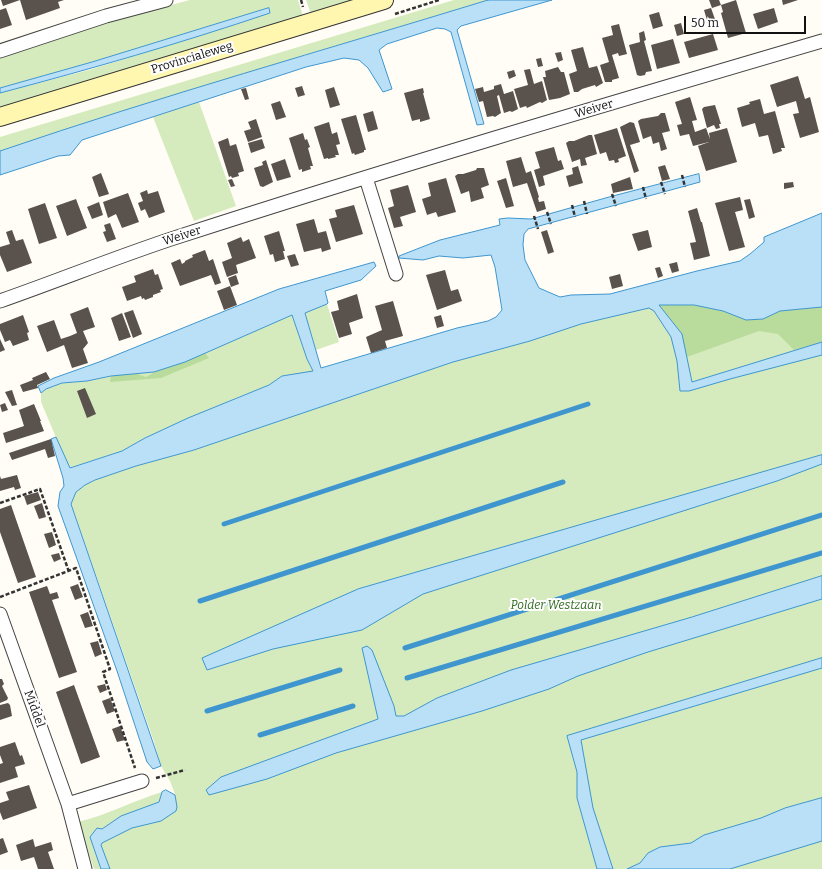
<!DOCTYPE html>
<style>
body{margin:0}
#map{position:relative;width:822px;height:869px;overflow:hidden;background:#fffdf5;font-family:Bitter,serif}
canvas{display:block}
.scale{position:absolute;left:684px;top:16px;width:122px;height:18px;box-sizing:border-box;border:2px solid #111;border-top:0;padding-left:5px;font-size:12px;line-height:14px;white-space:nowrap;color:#111;-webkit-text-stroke:3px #fff;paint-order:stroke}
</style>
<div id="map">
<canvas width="822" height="869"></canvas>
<div class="scale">50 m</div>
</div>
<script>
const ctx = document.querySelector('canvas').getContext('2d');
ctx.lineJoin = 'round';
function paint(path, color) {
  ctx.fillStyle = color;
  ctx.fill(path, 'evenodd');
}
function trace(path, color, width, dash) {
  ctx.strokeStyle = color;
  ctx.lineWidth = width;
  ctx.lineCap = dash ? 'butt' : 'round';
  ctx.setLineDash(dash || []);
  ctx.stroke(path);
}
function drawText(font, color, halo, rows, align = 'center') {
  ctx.font = font + ' Bitter,serif';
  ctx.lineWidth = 4;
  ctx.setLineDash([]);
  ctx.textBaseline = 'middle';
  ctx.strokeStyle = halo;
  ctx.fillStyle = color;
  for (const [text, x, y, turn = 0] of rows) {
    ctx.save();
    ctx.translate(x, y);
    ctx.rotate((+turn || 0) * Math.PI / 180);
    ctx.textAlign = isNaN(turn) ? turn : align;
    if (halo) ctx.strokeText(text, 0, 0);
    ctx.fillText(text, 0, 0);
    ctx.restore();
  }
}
paint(new Path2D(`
 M190 0H298L303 16 0 110V93L89 70 212 32 270 13 269 8 92 62 0 88V57L109 21Z
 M306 0H356L311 14Z
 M454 0H488L325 49 0 151V137Z
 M199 102 236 206 194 221 153 117Z
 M696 295 822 299V869H94L78 822C107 815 133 801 162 792L161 796 175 794 170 781 161 766 154 742 71 503 76 492 85 484 95 480 136 466 194 450 453 362 530 341 581 324Z
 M327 304 339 342 316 350 305 312Z
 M292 315 307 359 313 372 282 376 269 385 236 398 145 438 122 451 69 468 41 402V393L46 389 62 383 87 381 185 362Z`), '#d5ebbd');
paint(new Path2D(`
 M659 305H694L723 311 746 320 763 319 780 311 822 307V342L794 350 778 334 759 331 687 357 682 334Z
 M205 353 209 358 161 378 110 382 111 376 134 373 146 377C164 366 186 361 205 353Z`), '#b9dc9c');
const water = new Path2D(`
 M488 0H552L461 26 457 30 484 124 477 125 451 32 445 29 437 28 387 44 379 50 392 89 383 92 368 68 359 60 344 58 306 67 82 140 70 155 58 156 0 175V151C161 96 325 50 488 0Z
 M269 8 270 13C181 43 91 69 0 93V88L92 62Z
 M699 174 700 182 528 229 524 234 523 245 525 260 539 288 560 297 571 295 610 294 697 271 740 261 750 254 764 242V237L822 213V307L780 311 763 319 746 320 723 311 694 305H659L682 334 692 382 822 342V355L730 379 689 391H680L677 361 671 337 654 311 649 308 581 324 530 341 453 362 194 450 136 466 95 480 85 485 76 492 71 504 161 766 153 769 147 762 117 671 58 506 60 492 64 486 63 478 51 439 56 437 70 468 122 451 145 438 188 418 269 385 282 376 313 371 307 359 292 315 185 362 154 372 111 376 87 381 62 383 46 389 41 393 38 386 54 378 99 362 279 289 374 262 376 266 361 280 325 291 328 303 327 304 305 313 321 368 457 328 488 321 496 317 502 310 495 267 491 255 463 258 439 256 423 260 399 258V256L440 240 500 225 499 219 508 218 531 219 609 197Z
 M822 455V464L777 481 423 594 362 630 273 649 207 670 202 658 358 589Z
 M822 576V599L648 652 578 676 549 689 482 711 336 753 267 779 209 795 206 790 221 777 378 719 362 648 367 646 372 650 394 706 396 716H404L437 698 511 670 692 617Z
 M822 658V668L581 740 593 808 613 869H597L577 798V772L567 736Z
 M166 790 175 795 177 807 176 811 161 821 132 828 102 843 101 845 110 869H101L90 837 97 828 102 829 121 816 159 802 162 792Z
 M822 798V841L730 869H627L640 863 648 853 660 847 691 843 704 835 761 818 785 808Z`);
paint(water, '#b9e0f7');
trace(water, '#3f96cf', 1);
trace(new Path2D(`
 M224 524 588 404
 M200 601 563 482
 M405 648 822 515
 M407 678 822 553
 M207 711 340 670
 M260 735 353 706`), '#3f96cf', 5);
paint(new Path2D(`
 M1 0H64L58 2 60 8 26 20 20 0 3 6Z
 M709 0H719L721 5 712 8Z
 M736 0 746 33 728 38 721 13 723 12 721 5Z
 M782 0H798L783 5Z
 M6 8 12 25 0 29V10Z
 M711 8 717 25 709 27 704 10Z
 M774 8 778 22 758 29 753 14Z
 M659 12 663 26 653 29 649 15Z
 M681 23 684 34 677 36 674 25Z
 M619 24 627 54 619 56 618 53 612 55 619 78 612 80V82H605L600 65 609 62 602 38 613 35 611 26Z
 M644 31 646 40 644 41 652 71 646 72 645 75 640 76 637 75 629 45 640 42 639 33Z
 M713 34 718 50 689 58 684 42Z
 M673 39 680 63 657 69 651 45Z
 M583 47 589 68 597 66 603 83 596 87 595 85 582 89 578 92H574L569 74 577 71 571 50Z
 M561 52 563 60 558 62 555 53Z
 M541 58 543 66 538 67 536 59Z
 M558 67 561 72H564L570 94 560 98 549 100 543 77H546L545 71Z
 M530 69 534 84 542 81 547 100 542 103 540 102 527 108 526 106 520 108 514 89 528 85 524 70Z
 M514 70 516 76 509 79 507 72Z
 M798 76 805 99 810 97 819 132 800 138 793 114 799 113 796 101 777 107 770 85Z
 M501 84 504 94 513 91 518 109 512 112 510 111 504 113 499 95 497 96 501 113 495 117 493 116 487 117 483 101 479 102 475 89 483 87 484 92 494 89V86Z
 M302 86 305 95 298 97 295 88Z
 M334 87 340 105 330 108 325 90Z
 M246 88 249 99 245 100 241 89Z
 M423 88 424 93H423L430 119 420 122V119L412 121 404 93Z
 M690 97 697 120 692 121 695 132 706 128 710 139 709 133 727 128 737 162 706 171 698 146 709 142 693 146 689 134 680 136 677 125 682 124 675 102Z
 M760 99 764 114 775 111 785 148H781L782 151 773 154 768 135 759 137 755 123 742 127 737 108 750 104 749 102Z
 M280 101 286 117 276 120 271 104Z
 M715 105 721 124H719L720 128 716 129 714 125 707 128 702 109 704 107Z
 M373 111 378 129 368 132 363 114Z
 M661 113H665L670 131 662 133 667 149 661 151 659 142 653 144 651 136 643 139 638 121 641 119 658 116Z
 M356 115 366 150H364V152L355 155 354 153 352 154 341 119Z
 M256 119 262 137 248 142 244 131 251 129 248 122Z
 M329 122 332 134 337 132 340 144 336 145 339 155H335L336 157 328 159V158L324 159 314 127Z
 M630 122 634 123 640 142 630 145 639 171 634 173 620 127Z
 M617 128 626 156 618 159 619 162 615 163 614 160 609 161 606 152 600 154 594 135Z
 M303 133 305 140 307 139 310 147 308 148 313 166H310L311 169 302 172V169L299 170 289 138Z
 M589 135H592L597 154 585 158 587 165 581 166 580 159 572 162 566 143 569 141H574Z
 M228 138 230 146 236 144 244 171 238 173 239 176 232 178 231 176 229 177 218 142Z
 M262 139 265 148 251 153 248 143Z
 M554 147 558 161 561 160 564 169 543 176 545 185 539 187 534 170 540 168 535 152Z
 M521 157 526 173 531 171 539 197 538 198 539 202 544 201 546 209 537 212 527 183 513 187 506 161Z
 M285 159 291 177 277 181 271 164Z
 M266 160 273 182 263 187 260 186 254 168 263 165 262 162Z
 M665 165 670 179 662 181 658 167Z
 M578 166 583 183 569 187 566 176 573 174 572 168Z
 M477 168H484L489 185 481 188 484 198 471 202 469 191 461 194 455 176 458 174H463L476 170Z
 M101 173 109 194 99 197 92 177Z
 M630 177 633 189 613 193 611 184Z
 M446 178 456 212 438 217 436 212 427 215 422 199 431 196 428 183Z
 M506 178 514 206 506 208 497 181Z
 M232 179 235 186 231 187 228 180Z
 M793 182 794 187 784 189V183Z
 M408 185 416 212 400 217 403 226 394 228 388 208 394 206 390 190Z
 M147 190 148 194 158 191 165 212 149 218 145 209 141 211 138 203 143 201 140 193Z
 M128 193 139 222 122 228 116 214 108 218 103 202Z
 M740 197 743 210 735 212 745 247 729 251 715 203Z
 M76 199 87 228 67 236 56 206Z
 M750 199 755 217 749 219 744 200Z
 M99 202 103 215 92 219 87 207Z
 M45 203 57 238 39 244 28 209Z
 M354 205 363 234 336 242 329 219 337 217 335 210Z
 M697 208 701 222H702L710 256 694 260 690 243 696 242 688 211Z
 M314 219 318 233 326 231 331 249 322 252 321 248 304 252 296 224Z
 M110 223 116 239 107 242 103 232 106 231 104 225Z
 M12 230 16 241 23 239 32 263 7 272 0 255V247L10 244 6 232Z
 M547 230 554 252 548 254 541 232Z
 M648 230 652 247 638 251 632 234Z
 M279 231 285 251H283L285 259 275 262 273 254 270 255 264 236Z
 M241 237 243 242 249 239 256 258 236 265 238 273 227 277 222 262 232 258 227 243Z
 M205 250 209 261 213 259 221 283 215 285 211 275 180 286 171 263 180 259 182 264 185 262V261L193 257 192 255Z
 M295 254 299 265 291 267 287 256Z
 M677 262 679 271 672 273 669 264Z
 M660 267 663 276 658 278 655 268Z
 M153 269 155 275 158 274 163 289 160 290 161 292 153 295V297L145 300 144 298 142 299 141 296 127 301 122 287 136 282 134 276Z
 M445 270 451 291 458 289 462 301 437 310 426 275Z
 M620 274 623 286 612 289 609 277Z
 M236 275 239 284 231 287 228 278Z
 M230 286 237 305 224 310 217 291Z
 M357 294 363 318 349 323 352 334 339 338 331 312 339 310 337 301Z
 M393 301 403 336 385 341 387 348 371 353 366 337 382 330 375 306Z
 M88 307 95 327 83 331 88 343 83 349 88 363 72 368 64 345 47 352 37 326 54 320 61 339 70 336 77 333 70 314Z
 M133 310 142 334 133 338 124 313Z
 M122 313 131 337 119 341 111 318Z
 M23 315 29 332 27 333 29 340 13 346 10 340 5 342 0 330V324Z
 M441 315 444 326 437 328 434 317Z
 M0 339 5 350 0 352Z
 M46 372 50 379 37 385 38 388 23 392 20 385 33 380 32 378Z
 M85 388 96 414 87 418 77 391Z
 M12 390 17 405 12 406 5 392Z
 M5 403 8 410 2 412 0 405Z
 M34 404 41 421H40L44 431 6 443 3 433 24 426 19 410Z
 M51 439 55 456 48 458 45 449 12 460 9 453Z
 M17 475 21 488 15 490 14 487 0 491V476L1 479Z
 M38 492 41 500 27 505 24 496Z
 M42 503 46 517 39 519 34 506Z
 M11 505 36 577 18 583 0 532V509Z
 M52 532 56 545 49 548 44 534Z
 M59 553 61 559 54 562 51 555Z
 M78 584 83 597 75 600 70 587Z
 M47 586 50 594 57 592 59 598 52 600 77 672 59 678 29 592Z
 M88 612 93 626 85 628 80 615Z
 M98 641 102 654 95 657 90 643Z
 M0 679H2L4 684 2 686 8 698 7 700 0 703Z
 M105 684 107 690 100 693 97 686Z
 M74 685 100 757 81 764 56 692Z
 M110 698 115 711 107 714 102 701Z
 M8 703 10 705 12 716 0 720V705Z
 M120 726 125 740 117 742 112 729Z
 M15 742 20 756 22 755 25 764 15 767 18 777 0 783V764L3 763 0 755V747Z
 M29 785 37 808 3 820 0 812V803L9 800 6 792Z
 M3 838 8 852 0 855V839Z
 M33 839 35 847 51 842 53 850 48 852 54 869H38L34 857 21 861 16 845Z`), '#5a524d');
const street = new Path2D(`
 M0 51 106 16 166 0
 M366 178 396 274
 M0 301C57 281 114 258 171 239 387 169 604 105 822 41
 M0 614 68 804 85 869
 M68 804 142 781`);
const secondary = new Path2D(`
 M0 117 384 0`);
trace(street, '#444', 15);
trace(secondary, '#333', 20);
trace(new Path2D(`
 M301 0 303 7
 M395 14 439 0
 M682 175 685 187
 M661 182 665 194
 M643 187 646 199
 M612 194 616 206
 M584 201 587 214
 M572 205 575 217
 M547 212 551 224
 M534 216 538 229
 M0 503 40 489 69 572
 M0 597 76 568 110 669 103 672 135 768
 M156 778 185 770`), '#333', 2.5, [4, 2]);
trace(street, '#fff', 13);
trace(secondary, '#fff6b0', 18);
drawText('12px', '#111', '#fff', [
 ["Provincialeweg",192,58,-17],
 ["Weiver",594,109,-16],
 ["Weiver",182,236,-18],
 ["Middel",34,709,70]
]);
drawText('italic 12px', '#2f6b1f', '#fff', [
 ["Polder Westzaan",556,606]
]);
</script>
